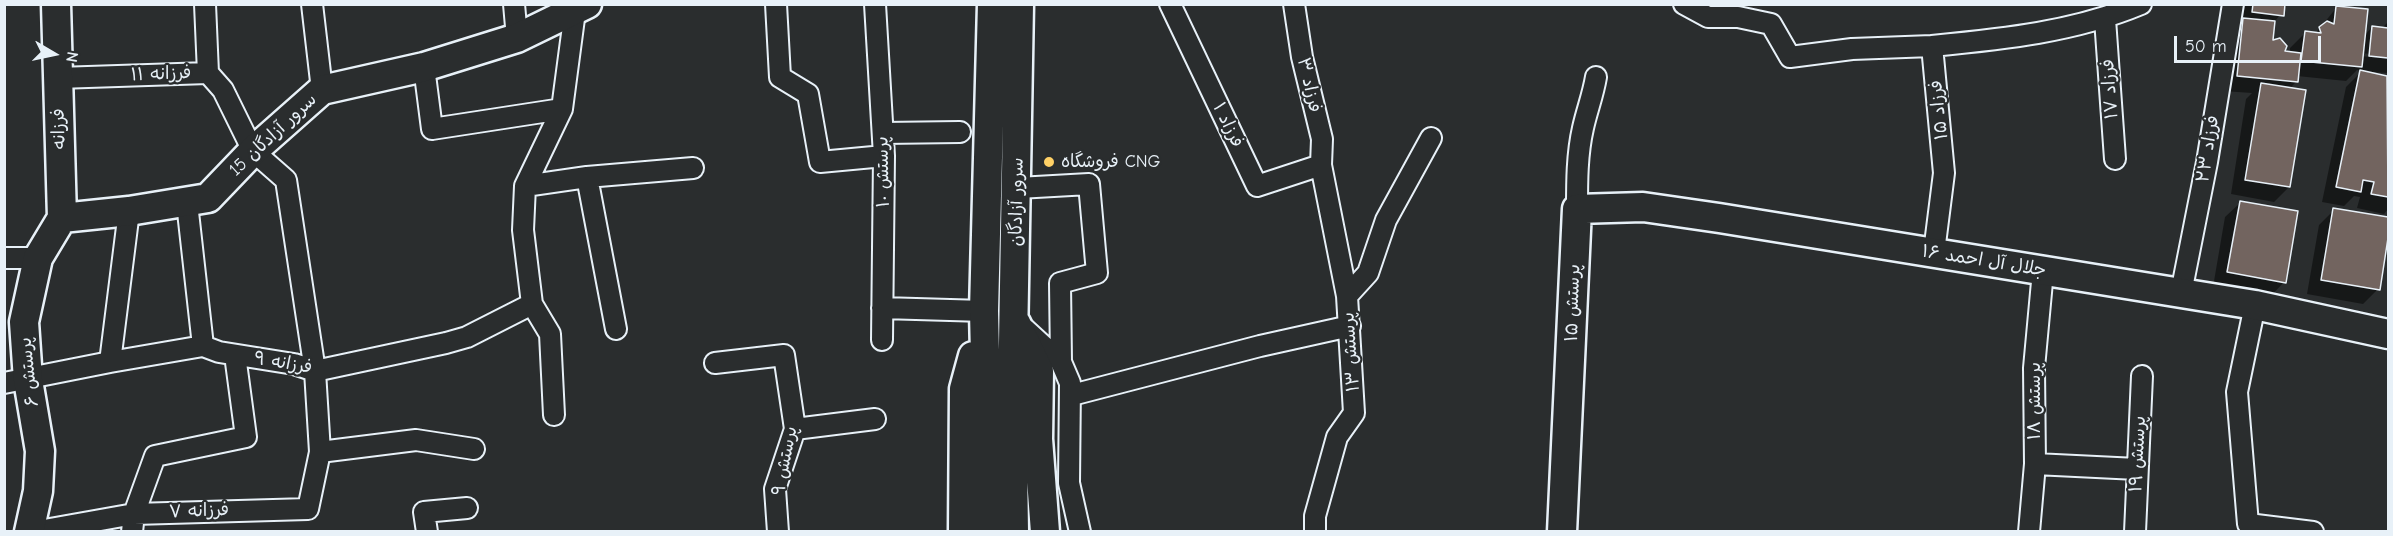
<!DOCTYPE html>
<meta charset="utf-8">
<style>
body{margin:0}
#map{position:relative;width:2393px;height:536px;overflow:hidden;background:#2a2d2e;font-family:"Comic Neue",sans-serif}
canvas{display:block}
.frame{position:absolute;inset:0;border:6px solid #e8f1f8;pointer-events:none}
.north{position:absolute;left:24px;top:24px;width:60px;height:60px;-webkit-text-stroke:4px #2a2d2e;paint-order:stroke;rotate:99deg;font-size:16px;font-weight:700;line-height:24px;text-align:center;color:#e8f1f8}
.north::after{content:'';display:block;margin:auto;width:21px;height:27px;background:#e8f1f8;clip-path:polygon(50% 0,100% 100%,50% 72%,0 100%)}
.scale{position:absolute;left:2174px;top:36px;width:147px;height:27px;box-sizing:border-box;border:3px solid #e8f1f8;border-top:0;padding-left:8px;font-size:18px;line-height:21px;white-space:nowrap;color:#e8f1f8;-webkit-text-stroke:4px #2a2d2e;paint-order:stroke}
</style>
<div id="map">
<canvas width="2393" height="536"></canvas>
<div class="frame"></div>
<div class="north">N</div>
<div class="scale">50 m</div>
</div>
<script>
const ctx = document.querySelector('canvas').getContext('2d');
ctx.lineJoin = 'round';
function paint(path, color) {
  ctx.fillStyle = color;
  ctx.fill(path, 'evenodd');
}
function trace(path, color, width, dash) {
  ctx.strokeStyle = color;
  ctx.lineWidth = width;
  ctx.lineCap = dash ? 'butt' : 'round';
  ctx.setLineDash(dash || []);
  ctx.stroke(path);
}
function drawText(font, color, halo, rows, align = 'center') {
  ctx.font = font + ' "Comic Neue","Playpen Sans Arabic",sans-serif';
  ctx.lineWidth = 4.5;
  ctx.setLineDash([]);
  ctx.textBaseline = 'middle';
  ctx.strokeStyle = halo;
  ctx.fillStyle = color;
  for (const [text, x, y, turn = 0] of rows) {
    ctx.save();
    ctx.translate(x, y);
    ctx.rotate((+turn || 0) * Math.PI / 180);
    ctx.textAlign = isNaN(turn) ? turn : align;
    if (halo) ctx.strokeText(text, 0, 0);
    ctx.fillText(text, 0, 0);
    ctx.restore();
  }
}
paint(new Path2D(`
 M2240 4H2288L2273 24 2271 42 2283 52 2290 53V48L2305 33 2315 34 2337 7 2364 36 2372 27 2382 28 2388 22V56L2361 53V56L2388 59V73L2370 72V74L2384 87 2388 88V209L2384 214 2357 208 2360 197 2354 196 2344 206 2322 202 2346 87 2362 71 2357 70 2346 81 2297 76 2296 82 2289 89V187L2274 202 2231 194 2246 99 2252 93 2223 91Z
 M2240 203 2284 282 2270 297 2213 287 2225 217Z
 M2334 210 2388 219 2378 289 2363 304 2307 294 2319 225Z`), '#0007');
const building = new Path2D(`
 M2253 4H2285L2284 16 2252 12Z
 M2336 6 2368 9 2362 67 2301 61 2305 31 2321 33 2319 27 2327 21 2334 24Z
 M2243 18 2275 21 2273 40 2280 38 2287 46 2285 51 2301 53 2298 82 2237 76Z
 M2388 20V58L2369 56 2372 26 2388 28Z
 M2360 70 2387 76 2388 197 2371 194 2374 182 2363 180 2361 192 2336 187Z
 M2261 83 2306 90 2290 187 2245 180Z
 M2240 201 2298 211 2286 283 2227 272Z
 M2333 208 2388 217V238L2380 290 2321 280Z`);
paint(building, '#72645f');
trace(building, '#e8f1f8', 1.5);
const street = new Path2D(`
 M205 4 208 73
 M312 4 322 90
 M514 4 517 38
 M776 4 780 77 808 94 820 162 884 156
 M875 4 884 156 882 340
 M1170 4 1257 186 1321 165
 M1294 4 1302 57 1322 139 1321 165 1347 296 1354 413 1337 437 1315 516V532
 M1684 4 1708 17H1738L1771 24 1790 57 1852 49 1932 46 1944 173 1934 252
 M2105 19 2115 159
 M1932 46C2004 39 2074 32 2141 4
 M424 67 432 129 562 109
 M58 78 208 73 223 90 253 151 286 180 315 371 320 452 416 440 474 449
 M883 133 960 132
 M587 177 616 329
 M525 186 587 177 693 168
 M1018 188 1089 184 1097 273 1060 283 1061 362
 M187 203 203 346
 M1577 209C1577 182 1577 154 1583 128 1587 110 1593 95 1596 77
 M4 258H38
 M2181 293 2207 162 2233 4
 M1347 296 1368 273 1386 220 1431 138
 M2255 305 2237 392 2248 524 2313 532
 M882 308 984 311
 M1025 329 1061 362 1070 383 1069 483 1080 532
 M110 362 129 211
 M715 363 784 355 795 429 775 489 778 532
 M4 383 110 362 203 346 219 352 294 364 315 371 446 343 467 337 532 304
 M1072 395 1260 346 1350 326
 M554 415 550 334 532 304 523 230 525 186 562 109 575 11
 M795 429 875 419
 M2035 464 2137 469
 M33 532 134 514 308 509 320 452
 M132 532 134 514 155 456 246 437 235 355
 M427 532 424 512 467 508
 M2029 532 2035 464 2034 368 2043 271
 M2135 532 2142 376`);
const secondary = new Path2D(`
 M56 4 62 218
 M62 218 129 211 208 198 253 151 322 90 424 67 517 38 587 4
 M1016 323 1039 371 1038 439 1045 532
 M29 532 38 491 40 451 28 380 24 322 38 258 62 218
 M963 532 964 389 973 356
 M989 532 984 311 992 4
 M1014 532 1012 399 1019 4
 M1562 532 1577 209 1643 207 1719 218 2255 305 2388 334`);
trace(street, '#e8f1f8', 24);
trace(secondary, '#e8f1f8', 33);
trace(street, '#2a2d2e', 20);
trace(secondary, '#2a2d2e', 28);
for (const [x, y, r, color] of [
 [1049,162,6,"#ffd166"]
]) {
  const dot = new Path2D();
  dot.arc(x, y, r, 0, 2 * Math.PI);
  ctx.fillStyle = color;
  ctx.fill(dot);
  trace(dot, '#2a2d2e', 2);
}
drawText('18px', '#e8f1f8', '#2a2d2e', [
 ["فرزانه ۱۱",161,74,-2],
 ["فرزاد ۳",1309,85,77],
 ["فرزاد ۱۷",2110,89,-94],
 ["فرزاد ۱۵",1939,110,-96],
 ["فرزاد ۱",1228,125,64],
 ["فرزانه",59,129,-92],
 ["سرور آزادگان 15",273,135,-43],
 ["فرزاد ۲۳",2208,149,-81],
 ["پرستش ۱۰",883,172,-91],
 ["سرور آزادگان",1017,202,-89],
 ["جلال آل احمد ۱۶",1984,261,9],
 ["پرستش ۱۵",1573,303,-88],
 ["پرستش ۱۳",1351,352,-94],
 ["فرزانه ۹",283,363,10],
 ["پرستش ۶",29,372,-96],
 ["پرستش ۱۸",2035,401,-90],
 ["پرستش ۱۹",2138,454,-87],
 ["پرستش ۹",785,461,-79],
 ["فرزانه ۷",199,511,-2]
]);
drawText('18px', '#e8f1f8', '#2a2d2e', [
 ["فروشگاه CNG",1061,162]
], 'left');
</script>
